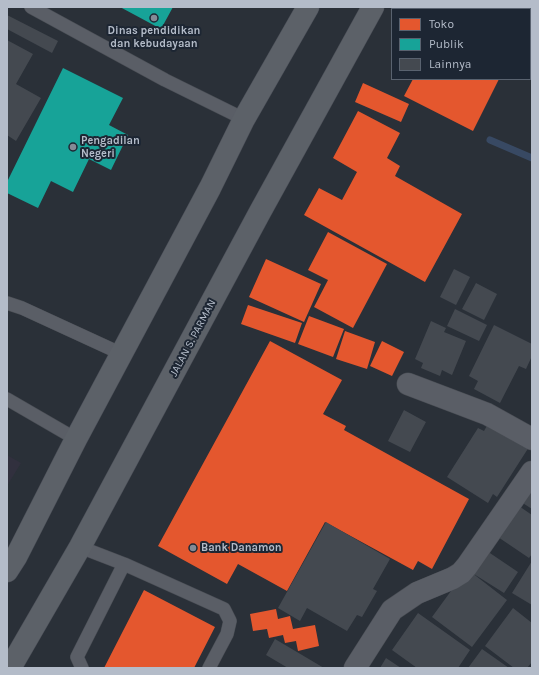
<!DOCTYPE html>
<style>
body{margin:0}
#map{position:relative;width:539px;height:675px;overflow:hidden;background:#2a3038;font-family:Karla,sans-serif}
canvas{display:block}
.frame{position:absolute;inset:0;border:8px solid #b4bcc9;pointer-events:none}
.legend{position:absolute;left:391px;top:8px;width:140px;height:72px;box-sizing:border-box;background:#1d2633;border:1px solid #59626f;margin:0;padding:5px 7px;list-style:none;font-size:12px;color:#b4bcc9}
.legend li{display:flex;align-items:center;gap:8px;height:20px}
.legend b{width:20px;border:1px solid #59626f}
</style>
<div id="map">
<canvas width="539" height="675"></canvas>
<div class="frame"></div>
<ul class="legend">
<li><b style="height:11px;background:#e4572e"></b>Toko</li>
<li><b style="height:11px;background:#17a398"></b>Publik</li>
<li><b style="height:11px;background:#444950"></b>Lainnya</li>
</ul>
</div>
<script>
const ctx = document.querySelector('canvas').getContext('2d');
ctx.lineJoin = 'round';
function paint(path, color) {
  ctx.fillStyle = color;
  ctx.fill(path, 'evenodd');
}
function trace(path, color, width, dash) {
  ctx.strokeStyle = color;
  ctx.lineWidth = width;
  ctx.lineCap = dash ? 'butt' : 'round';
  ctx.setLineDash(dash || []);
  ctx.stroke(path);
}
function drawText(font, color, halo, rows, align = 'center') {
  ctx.font = font + ' Karla,sans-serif';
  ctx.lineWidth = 4;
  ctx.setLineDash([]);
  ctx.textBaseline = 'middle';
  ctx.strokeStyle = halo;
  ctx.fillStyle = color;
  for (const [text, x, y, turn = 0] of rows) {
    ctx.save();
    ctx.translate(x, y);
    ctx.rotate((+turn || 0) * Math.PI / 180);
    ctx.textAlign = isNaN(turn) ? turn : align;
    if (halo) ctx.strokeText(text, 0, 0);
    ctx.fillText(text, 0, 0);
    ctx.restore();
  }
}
paint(new Path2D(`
 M7 455 21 463 7 486Z`), '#31303e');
paint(new Path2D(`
 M448 7H488L492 9H447Z
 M497 7H532V22H530V9H502Z
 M413 79H499L473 131 404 96Z
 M363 83 409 104 401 122 355 102Z
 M358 111 400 133 387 158 400 166 395 176 462 214 425 282 304 215 319 188 342 200 357 172 333 158Z
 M328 232 387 264 353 328 314 307 328 280 308 270Z
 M266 259 321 284 304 322 249 297Z
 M248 305 302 323 295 343 241 324Z
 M309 316 344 329 333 357 298 344Z
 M345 331 375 342 367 369 336 359Z
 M270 341 342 380 323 414 346 426 344 430 469 499 432 569 418 561 413 570 325 522 287 591 238 564 227 584 158 546Z
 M382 341 404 352 392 376 370 366Z
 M144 590 215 627 194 668H104Z
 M276 609 278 619 290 616 293 629 315 625 319 646 298 651 296 641 285 643 283 635 269 638 267 629 253 631 250 614Z`), '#e4572e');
paint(new Path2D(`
 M120 7H173L161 29Z
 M63 68 123 98 109 125 128 135 111 170 89 159 73 192 51 181 38 208 7 193V182Z`), '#17a398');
trace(new Path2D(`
 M490 140 532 158`), '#384963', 7);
paint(new Path2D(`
 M7 15 58 41 52 53 7 29Z
 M7 40 33 54 16 84 41 98 16 141 7 135Z
 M454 269 470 277 456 305 440 297Z
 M476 283 497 294 484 320 462 309Z
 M455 309 487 325 479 341 447 326Z
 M431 321 446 328 444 332 466 341 452 375 442 370 440 376 421 368 423 363 415 359Z
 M494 325 532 344V356L526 369 519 366 500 403 474 389 478 381 469 376Z
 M404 410 426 422 410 452 388 441Z
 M489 422 529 447 497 497 493 494 488 503 447 477 478 428 484 431Z
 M532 478V509L518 500Z
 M516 504 532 515V554L529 558 495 535Z
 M326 522 390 559 373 589 377 591 362 617 357 615 347 631 307 608 300 621 278 608Z
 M484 549 518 572 504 593 469 571Z
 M532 561V605L512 593Z
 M467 569 507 600 472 647 432 617Z
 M513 608 532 623V662L527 668H514L485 646Z
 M418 613 470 650 458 668H417L392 650Z
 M275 639 324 668H288L266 655Z
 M482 649 509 668H468Z
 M386 658 401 668H380Z`), '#444950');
const service = new Path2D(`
 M31 7 165 80 244 119
 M7 303 22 308 122 354
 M7 399 76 439
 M80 547 124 564 224 609 230 621 227 634 209 668
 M82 668 77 657 124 564`);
const minor = new Path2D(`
 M408 384 487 414 532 439
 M355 668 392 610 417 593 453 578 461 573 467 566 532 472`);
const primary = new Path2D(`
 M7 571 16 557 76 439 210 188 244 119 308 7
 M10 668 80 547 260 212 373 7`);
trace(service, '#484c53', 14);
trace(minor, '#484c53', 23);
trace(primary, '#484c55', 23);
trace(service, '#5a5e66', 13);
trace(minor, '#5a5e66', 22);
trace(primary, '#5c6168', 22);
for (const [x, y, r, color] of [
 [154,18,4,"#848b96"],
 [73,147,4,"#848b96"],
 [193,548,4,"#848b96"]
]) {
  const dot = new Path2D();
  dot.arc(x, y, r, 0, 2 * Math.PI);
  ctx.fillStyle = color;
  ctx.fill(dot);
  trace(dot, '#1d2633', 1.5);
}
drawText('bold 11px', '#b4bcc9', '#1d2633', [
 ["Dinas pendidikan",154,31,"center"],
 ["dan kebudayaan",154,44,"center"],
 ["Pengadilan",81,141],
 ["Negeri",81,154],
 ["Bank Danamon",201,548]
], 'left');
drawText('11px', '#b4bcc9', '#1d2633', [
 ["JALAN S. PARMAN",193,338,-62]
]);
</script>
